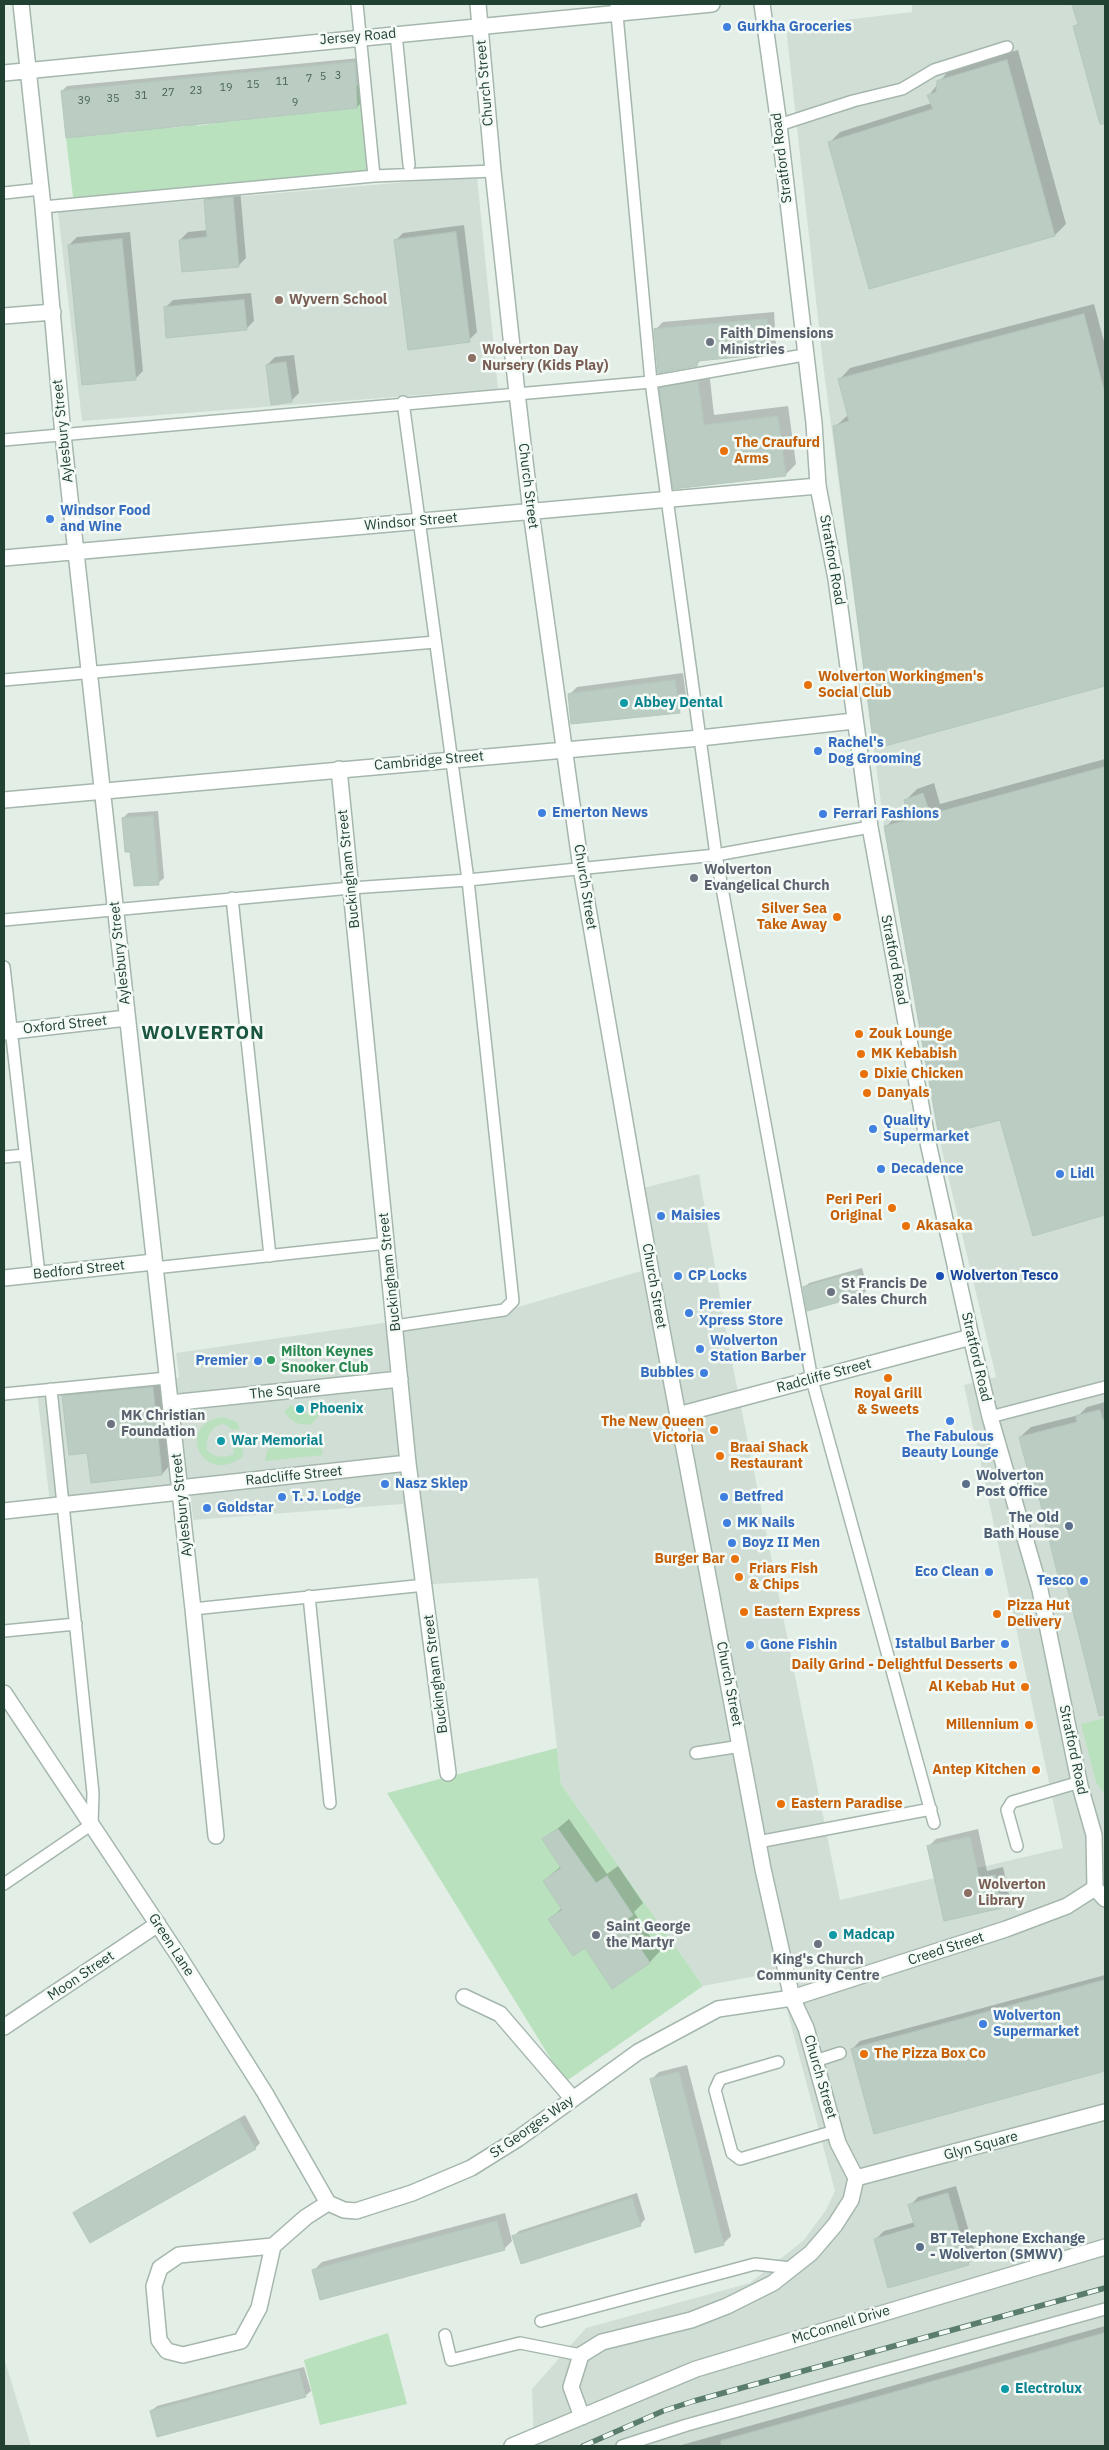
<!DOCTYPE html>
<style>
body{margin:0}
#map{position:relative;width:1109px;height:2450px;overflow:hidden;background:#e3eee7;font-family:"IBM Plex Sans",sans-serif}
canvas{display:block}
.frame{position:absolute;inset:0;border:5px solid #214133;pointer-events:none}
</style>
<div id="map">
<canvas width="1109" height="2450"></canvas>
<div class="frame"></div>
</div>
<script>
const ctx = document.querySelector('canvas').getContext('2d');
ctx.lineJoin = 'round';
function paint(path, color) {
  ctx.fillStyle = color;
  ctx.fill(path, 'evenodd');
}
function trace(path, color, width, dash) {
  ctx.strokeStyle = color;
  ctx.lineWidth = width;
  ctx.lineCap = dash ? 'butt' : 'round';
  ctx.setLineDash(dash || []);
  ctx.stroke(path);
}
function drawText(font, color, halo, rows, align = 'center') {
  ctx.font = font + ' "IBM Plex Sans",sans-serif';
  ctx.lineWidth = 5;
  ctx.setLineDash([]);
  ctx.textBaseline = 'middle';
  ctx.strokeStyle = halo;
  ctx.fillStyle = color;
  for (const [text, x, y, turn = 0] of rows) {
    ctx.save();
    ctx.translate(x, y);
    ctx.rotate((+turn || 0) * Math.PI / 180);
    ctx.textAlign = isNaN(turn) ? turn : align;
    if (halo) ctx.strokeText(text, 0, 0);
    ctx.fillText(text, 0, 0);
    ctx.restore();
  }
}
paint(new Path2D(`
 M912 4H1105V2446H534L532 2389 586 2328 750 2283 804 2240 826 2210 835 2191 777 1972 703 1986 561 1784 538 1578 416 1585 403 1504 193 1520 191 1498 51 1512 37 1392 179 1378 176 1353 383 1323 518 1307 658 1266 643 1188 699 1174 728 1342 840 1900 1063 1848 964 1385 996 1377 935 1121 884 826 823 364 786 27 912 12Z
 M477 176 498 389 82 421 58 212Z
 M4 2358 31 2446H4Z`), '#d1ded6');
paint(new Path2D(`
 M360 85 370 177 74 205 66 138 76 137 74 114 85 135 104 134 101 111 114 133 132 132 129 108 167 105 170 128 187 126 186 104 196 102 197 126 216 123 214 101 224 100 226 122 244 120 242 98 252 97 255 119 272 117 270 95 281 94 283 116 300 114 298 92 308 90 311 113 329 111 327 89 336 88 339 110 357 108 355 86Z
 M291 1405 303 1414 309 1412 311 1405 320 1409 318 1417 312 1424C298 1426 294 1423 284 1412Z
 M223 1417 237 1422 240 1429 232 1430C219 1414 204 1435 207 1450 215 1458 224 1458 234 1454L233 1446 242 1445 243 1456C203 1489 173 1423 223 1417Z
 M313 1440 320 1445 323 1455 265 1461 267 1451 273 1443Z
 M1105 1718V1794L1096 1782 1081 1724Z
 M557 1748 561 1784 703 1986 565 2082 387 1793Z
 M388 2333 407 2404 320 2425 304 2360Z`), '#bae1be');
paint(new Path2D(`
 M1073 4H1105V114L1099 116 1075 27 1078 23Z
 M1018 50 1066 224 1055 235 870 287 829 143 840 132 932 103 929 95 949 70Z
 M360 58 362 102 357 107 62 91 67 86Z
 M240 189 246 258 238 266 180 240 188 232 208 230 205 200 213 192Z
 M464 225 477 332 469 340 395 241 403 233Z
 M130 232 143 371 135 379 69 245 77 237Z
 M251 293 254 321 246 329 165 308 173 300Z
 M1094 304 1105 345V684L875 747 835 427 849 414 840 379 850 368Z
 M774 312 776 344 768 352 702 359 696 365 655 330 663 322Z
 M294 355 299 393 291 401 267 365 275 357Z
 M709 371 714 415 788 406 796 464 785 475 674 488 661 389 672 378Z
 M683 673 687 703 679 711 569 695 577 687Z
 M1105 759V1214L1034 1234 1001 1119 886 827 896 816 908 813 906 800 917 789 934 783 940 804Z
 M158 811 164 878 158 883 131 851 123 818 128 813Z
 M862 1268 868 1289 863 1294 804 1288 809 1283Z
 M163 1377 172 1463 162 1474 89 1451 64 1396 74 1386Z
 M1105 1402V1689L1095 1692 1068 1587 1020 1437 1031 1427 1079 1415 1087 1407Z
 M569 1819 607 1874 618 1866 643 1903 634 1912 660 1951 650 1962 612 1987 585 1947 550 1919 562 1908 544 1881 561 1866 544 1840Z
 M978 1829 987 1871 1003 1867 1010 1899 1002 1907 945 1920 928 1847 936 1839Z
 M1105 1975V2070L875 2133 852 2049 860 2041Z
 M687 2065 731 2236 723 2244 651 2080 659 2072Z
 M245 2115 260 2143 255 2148 74 2213 80 2208Z
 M956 2186 976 2256 968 2264 876 2239 884 2231 915 2222 910 2206 918 2197Z
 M637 2193 645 2219 640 2225 514 2236 519 2231Z
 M505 2213 512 2241 504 2249 314 2270 322 2262Z
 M1105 2326V2446H678Z
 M304 2367 311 2391 305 2396 151 2411 157 2406Z`), '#0003');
const building = new Path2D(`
 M1072 4H1105V124H1100L1073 26 1078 25Z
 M1007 60 1055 236 869 289 828 142 933 109 927 95 936 92 937 81Z
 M355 62 357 108 66 138 61 91Z
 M233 197 239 267 182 272 179 240 207 237 204 200Z
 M456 232 470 342 408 350 394 240Z
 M122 239 136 380 82 385 68 245Z
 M244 300 247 330 166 338 164 307Z
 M1084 314 1105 394V686L874 749 833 426 849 421 838 379Z
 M767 319 769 354 698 361 697 366 658 373 654 329Z
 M286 362 292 402 271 405 266 365Z
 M698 381 704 425 778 416 786 476 673 489 659 388Z
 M675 680 680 713 571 724 568 694Z
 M1105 767V1215L1033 1236 1000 1120 939 1136 884 826 909 820 904 800 923 793 930 814Z
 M153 816 159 885 134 886 130 852H125L122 818Z
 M857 1272 864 1295 807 1311 803 1287Z
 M153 1387 162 1475 91 1483 87 1453 69 1455 62 1396Z
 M1100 1410 1103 1420H1105V1715L1099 1716 1067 1587 1058 1576 1037 1489 1033 1490 1019 1437 1077 1422 1076 1416Z
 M558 1829 596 1883 607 1876 633 1915 623 1922 650 1963 612 1989 585 1948 573 1956 548 1919 562 1910 543 1881 561 1868 542 1839Z
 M970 1837 979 1878 995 1875 1002 1908 944 1921 927 1846Z
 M1105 1980V2071L874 2134 851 2049Z
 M679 2072 724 2245 695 2253 650 2079Z
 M239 2120 256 2149 90 2243 73 2213Z
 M948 2193 969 2265 888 2288 874 2239 915 2227 908 2205Z
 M632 2198 641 2226 521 2264 512 2236Z
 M497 2221 505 2250 320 2300 312 2270Z
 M1105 2333V2446H721V2441Z
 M299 2371 306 2397 157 2437 150 2411Z`);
paint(building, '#bbccc2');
trace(building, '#b4c8bd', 1);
const service = new Path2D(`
 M357 4 374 176
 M616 4 651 382 716 855 812 1380 934 1823
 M396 34 409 165
 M779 125 853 101 902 89 934 70 1007 47
 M4 193 41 189
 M43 207 374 176 493 171
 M4 440 651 382 804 355
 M4 680 435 642
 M232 898 270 1256
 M4 920 351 888 468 880 716 855 870 827
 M4 967 39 1274
 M4 1157 25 1155
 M154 1268 387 1243
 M395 1326 504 1310 513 1301 468 880 403 402
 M4 1394 167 1378
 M990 1417 1105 1387
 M309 1596 330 1803
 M193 1609 425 1585
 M4 1631 76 1624
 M696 1753 741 1746
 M758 1842 931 1809
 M1017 1846 1007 1810 1012 1802 1080 1782
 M4 1884 92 1824 93 1793 51 1389
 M815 2061 840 2053
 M778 2062 720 2079 715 2090 732 2153 740 2159 835 2131
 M541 2321 755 2264 791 2268
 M445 2335 451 2360 520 2343 581 2355
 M622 2446 687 2425 1105 2309`);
const minor = new Path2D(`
 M21 4 43 207 63 435 193 1609 216 1836
 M478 4 493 171 517 393 531 512 581 868 651 1272 763 1869 792 1998 806 2028 838 2143 856 2178 851 2200 835 2225 811 2253 773 2283 727 2306 691 2320 602 2342 581 2355 571 2387 582 2417
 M4 73 712 4
 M4 316 53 312
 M4 558 818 486
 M339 769 408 1463 448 1773
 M4 800 700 738 854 721
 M4 1032 127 1018
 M4 1278 154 1262
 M170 1403 400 1379
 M678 1415 971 1337
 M179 1488 408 1463
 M4 1511 180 1492
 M4 1693 178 1955 265 2093 328 2203
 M464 1997 500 2014 573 2099
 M4 2027 158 1924
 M856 2178 1105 2112
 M328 2203 344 2210 356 2211 412 2193 471 2168 519 2138 638 2052 718 2009 792 1998 1006 1929 1067 1906 1095 1888
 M273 2246 259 2308 241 2341 183 2355 167 2351 159 2340 154 2286 160 2268 179 2255 273 2246 306 2217 328 2203
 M512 2446 696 2369 1105 2247`);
const tertiary = new Path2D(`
 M762 4 779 125 814 423 818 486 836 579 870 827 927 1138 971 1337 990 1417 1040 1590 1080 1786 1094 1835 1095 1888 1105 1899`);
trace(service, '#a5b7ad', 14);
trace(minor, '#a5b7ad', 18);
trace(tertiary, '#a5b7ad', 18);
trace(service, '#fff', 11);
trace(minor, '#fff', 15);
trace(tertiary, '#fff', 15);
const rail = new Path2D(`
 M583 2446 663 2411 694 2401 1105 2288`);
trace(rail, '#5b7d6e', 5.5);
trace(rail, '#f4faf6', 4, [11]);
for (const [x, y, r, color] of [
 [727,27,5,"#3f7fe0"],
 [279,300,5,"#8d6e63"],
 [710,342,5,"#6b7280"],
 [472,358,5,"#8d6e63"],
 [724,451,5,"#e8710a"],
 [50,519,5,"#3f7fe0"],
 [808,685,5,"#e8710a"],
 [624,703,5,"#0f9aa8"],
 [818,751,5,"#3f7fe0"],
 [542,813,5,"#3f7fe0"],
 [823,814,5,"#3f7fe0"],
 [694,878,5,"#6b7280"],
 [837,917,5,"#e8710a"],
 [859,1034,5,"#e8710a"],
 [861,1054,5,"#e8710a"],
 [864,1074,5,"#e8710a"],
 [867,1093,5,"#e8710a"],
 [873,1129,5,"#3f7fe0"],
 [881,1169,5,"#3f7fe0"],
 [1060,1174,5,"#3f7fe0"],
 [892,1208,5,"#e8710a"],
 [661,1216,5,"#3f7fe0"],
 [906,1226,5,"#e8710a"],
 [678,1276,5,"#3f7fe0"],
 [940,1276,5,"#1a4fb4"],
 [831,1292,5,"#6b7280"],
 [689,1313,5,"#3f7fe0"],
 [700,1349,5,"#3f7fe0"],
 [271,1360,5,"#2e9e5b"],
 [258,1361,5,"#3f7fe0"],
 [704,1373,5,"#3f7fe0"],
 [888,1378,5,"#e8710a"],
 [300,1409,5,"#0f9aa8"],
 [950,1421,5,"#3f7fe0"],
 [111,1424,5,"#6b7280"],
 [714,1430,5,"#e8710a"],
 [221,1441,5,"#0f9aa8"],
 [720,1456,5,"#e8710a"],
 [385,1484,5,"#3f7fe0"],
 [966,1484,5,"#5c6f8a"],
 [282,1497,5,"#3f7fe0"],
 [724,1497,5,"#3f7fe0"],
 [207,1508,5,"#3f7fe0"],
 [727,1523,5,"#3f7fe0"],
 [1069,1526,5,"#5c6f8a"],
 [732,1543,5,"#3f7fe0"],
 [735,1559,5,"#e8710a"],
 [989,1572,5,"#3f7fe0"],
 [739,1577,5,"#e8710a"],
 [1084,1581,5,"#3f7fe0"],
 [744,1612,5,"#e8710a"],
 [997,1614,5,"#e8710a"],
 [1005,1644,5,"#3f7fe0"],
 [750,1645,5,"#3f7fe0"],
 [1013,1665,5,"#e8710a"],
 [1025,1687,5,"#e8710a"],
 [1029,1725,5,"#e8710a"],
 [1036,1770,5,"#e8710a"],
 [781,1804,5,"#e8710a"],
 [968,1893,5,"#8d6e63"],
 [596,1935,5,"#6b7280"],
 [833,1935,5,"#0f9aa8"],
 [818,1944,5,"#6b7280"],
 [983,2024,5,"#3f7fe0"],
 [864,2054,5,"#e8710a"],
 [920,2247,5,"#5c6f8a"],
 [1005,2389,5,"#0f9aa8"]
]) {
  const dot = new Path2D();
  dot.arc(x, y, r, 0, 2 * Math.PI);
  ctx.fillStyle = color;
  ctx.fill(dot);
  trace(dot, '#f4faf6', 2);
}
drawText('11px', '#486457', null, [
 ["3",338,76],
 ["5",323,77],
 ["7",309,79],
 ["11",282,82],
 ["15",253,85],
 ["19",226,88],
 ["23",196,91],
 ["27",168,93],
 ["31",141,96],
 ["35",113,99],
 ["39",84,101],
 ["9",295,103]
]);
drawText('bold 14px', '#366cbe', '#f4faf6', [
 ["Gurkha Groceries",737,27],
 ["Windsor Food",60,511],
 ["and Wine",60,527],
 ["Rachel's",828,743],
 ["Dog Grooming",828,759],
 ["Emerton News",552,813],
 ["Ferrari Fashions",833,814],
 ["Quality",883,1121],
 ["Supermarket",883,1137],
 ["Decadence",891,1169],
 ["Lidl",1070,1174],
 ["Maisies",671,1216],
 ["CP Locks",688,1276],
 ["Premier",699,1305],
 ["Xpress Store",699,1321],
 ["Wolverton",710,1341],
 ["Station Barber",710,1357],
 ["Premier",248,1361,"right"],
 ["Bubbles",694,1373,"right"],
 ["The Fabulous",950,1437,"center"],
 ["Beauty Lounge",950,1453,"center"],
 ["Nasz Sklep",395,1484],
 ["T. J. Lodge",292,1497],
 ["Betfred",734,1497],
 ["Goldstar",217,1508],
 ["MK Nails",737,1523],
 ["Boyz II Men",742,1543],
 ["Eco Clean",979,1572,"right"],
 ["Tesco",1074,1581,"right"],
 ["Istalbul Barber",995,1644,"right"],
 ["Gone Fishin",760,1645],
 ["Wolverton",993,2016],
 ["Supermarket",993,2032]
], 'left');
drawText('14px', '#214133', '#f4faf6', [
 ["Jersey Road",358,37,-5],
 ["Church Street",485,83,-95],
 ["Stratford Road",782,158,-97],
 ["Aylesbury Street",63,431,-96],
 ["Church Street",528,486,83],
 ["Windsor Street",411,522,-5],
 ["Stratford Road",832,560,80],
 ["Cambridge Street",429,761,-5],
 ["Buckingham Street",349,869,-96],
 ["Church Street",585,887,81],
 ["Aylesbury Street",120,953,-96],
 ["Stratford Road",894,960,79],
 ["Oxford Street",65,1025,-6],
 ["Bedford Street",79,1270,-6],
 ["Buckingham Street",390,1272,-96],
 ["Church Street",654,1286,80],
 ["Stratford Road",976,1357,77],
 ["Radcliffe Street",824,1376,-15],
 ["The Square",285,1391,-6],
 ["Radcliffe Street",294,1476,-6],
 ["Aylesbury Street",182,1505,-96],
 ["Buckingham Street",436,1674,-97],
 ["Church Street",729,1684,79],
 ["Stratford Road",1073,1750,78],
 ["Green Lane",171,1945,57],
 ["Creed Street",946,1949,-18],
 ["Moon Street",81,1976,-34],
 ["Church Street",820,2077,74],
 ["St Georges Way",532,2127,-35],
 ["Glyn Square",981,2146,-15],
 ["McConnell Drive",841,2325,-17]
]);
drawText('bold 14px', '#785e54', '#f4faf6', [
 ["Wyvern School",289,300],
 ["Wolverton Day",482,350],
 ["Nursery (Kids Play)",482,366],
 ["Wolverton",978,1885],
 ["Library",978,1901]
], 'left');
drawText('bold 14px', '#5b616d', '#f4faf6', [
 ["Faith Dimensions",720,334],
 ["Ministries",720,350],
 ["Wolverton",704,870],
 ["Evangelical Church",704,886],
 ["St Francis De",841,1284],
 ["Sales Church",841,1300],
 ["MK Christian",121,1416],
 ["Foundation",121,1432],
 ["Saint George",606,1927],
 ["the Martyr",606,1943],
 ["King's Church",818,1960,"center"],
 ["Community Centre",818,1976,"center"]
], 'left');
drawText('bold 14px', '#c56008', '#f4faf6', [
 ["The Craufurd",734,443],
 ["Arms",734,459],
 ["Wolverton Workingmen's",818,677],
 ["Social Club",818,693],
 ["Silver Sea",827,909,"right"],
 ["Take Away",827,925,"right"],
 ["Zouk Lounge",869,1034],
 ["MK Kebabish",871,1054],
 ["Dixie Chicken",874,1074],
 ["Danyals",877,1093],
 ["Peri Peri",882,1200,"right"],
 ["Original",882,1216,"right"],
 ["Akasaka",916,1226],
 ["Royal Grill",888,1394,"center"],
 ["& Sweets",888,1410,"center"],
 ["The New Queen",704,1422,"right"],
 ["Victoria",704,1438,"right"],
 ["Braai Shack",730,1448],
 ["Restaurant",730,1464],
 ["Burger Bar",725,1559,"right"],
 ["Friars Fish",749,1569],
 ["& Chips",749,1585],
 ["Pizza Hut",1007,1606],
 ["Delivery",1007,1622],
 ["Eastern Express",754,1612],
 ["Daily Grind - Delightful Desserts",1003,1665,"right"],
 ["Al Kebab Hut",1015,1687,"right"],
 ["Millennium",1019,1725,"right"],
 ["Antep Kitchen",1026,1770,"right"],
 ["Eastern Paradise",791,1804],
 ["The Pizza Box Co",874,2054]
], 'left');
drawText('bold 14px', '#0d838f', '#f4faf6', [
 ["Abbey Dental",634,703],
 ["Phoenix",310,1409],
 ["War Memorial",231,1441],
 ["Madcap",843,1935],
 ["Electrolux",1015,2389]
], 'left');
drawText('bold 14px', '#164399', '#f4faf6', [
 ["Wolverton Tesco",950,1276]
], 'left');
drawText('bold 14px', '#27864d', '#f4faf6', [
 ["Milton Keynes",281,1352],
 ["Snooker Club",281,1368]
], 'left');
drawText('bold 14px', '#4e5e75', '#f4faf6', [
 ["Wolverton",976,1476],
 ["Post Office",976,1492],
 ["The Old",1059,1518,"right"],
 ["Bath House",1059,1534,"right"],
 ["BT Telephone Exchange",930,2239],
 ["- Wolverton (SMWV)",930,2255]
], 'left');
ctx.letterSpacing = '1px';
drawText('bold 19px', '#1a553e', '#f4faf6', [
 ["WOLVERTON",203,1034]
]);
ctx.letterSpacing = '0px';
</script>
